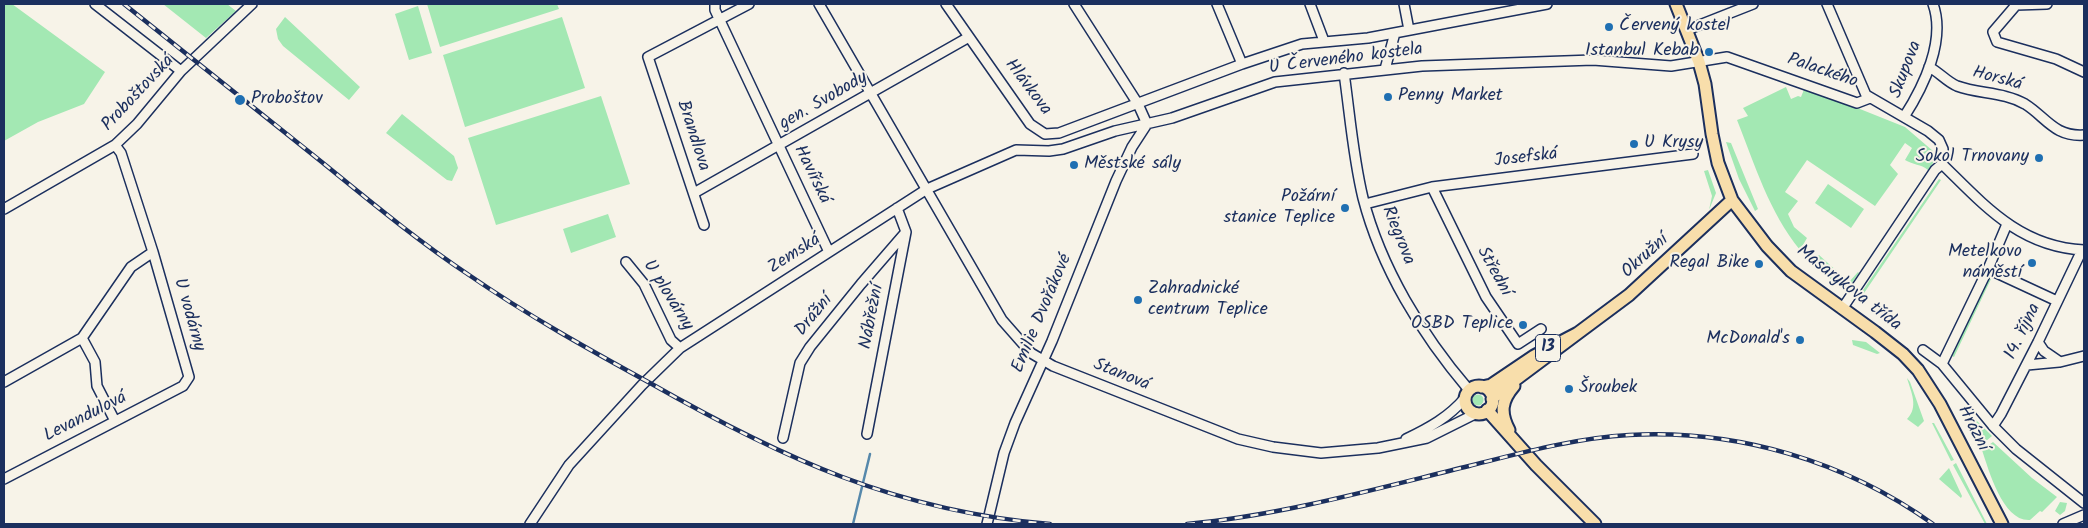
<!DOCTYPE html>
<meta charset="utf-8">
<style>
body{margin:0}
#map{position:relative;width:2088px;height:528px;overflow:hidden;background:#f7f3e8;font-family:Kalam,sans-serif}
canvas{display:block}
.frame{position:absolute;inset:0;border:5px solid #1b2f5e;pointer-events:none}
</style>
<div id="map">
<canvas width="2088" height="528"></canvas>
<div class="frame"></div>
</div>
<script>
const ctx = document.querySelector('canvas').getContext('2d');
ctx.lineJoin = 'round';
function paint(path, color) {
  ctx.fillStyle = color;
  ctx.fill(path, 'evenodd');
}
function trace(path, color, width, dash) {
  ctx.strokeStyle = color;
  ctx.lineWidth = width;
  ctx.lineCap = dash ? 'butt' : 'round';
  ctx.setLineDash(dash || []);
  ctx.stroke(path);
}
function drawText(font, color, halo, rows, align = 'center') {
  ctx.font = font + ' Kalam,sans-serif';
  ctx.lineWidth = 4;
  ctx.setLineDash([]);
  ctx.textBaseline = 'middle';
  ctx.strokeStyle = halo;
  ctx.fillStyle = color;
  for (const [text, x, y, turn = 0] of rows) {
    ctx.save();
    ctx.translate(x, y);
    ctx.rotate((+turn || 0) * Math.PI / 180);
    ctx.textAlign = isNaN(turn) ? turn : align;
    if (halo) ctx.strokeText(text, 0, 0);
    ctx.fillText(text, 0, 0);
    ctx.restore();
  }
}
paint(new Path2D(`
 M4 4H12L105 72 84 104 38 122 4 141Z
 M163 4H227L236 11 206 38Z
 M427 4H557L559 9 440 47Z
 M418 6 432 53 409 60 395 14Z
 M285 17 360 87 349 100 283 46 278 39 276 29Z
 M562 17 585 88 465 127 443 55Z
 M1786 87 1791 99 1798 96 1801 97 1805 87 1905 127 1933 151V163L1928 170C1921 164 1913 165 1905 160L1912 148 1905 143 1890 165 1898 174 1875 206 1807 160 1785 192 1798 201 1788 214 1794 227 1807 238 1800 250C1769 212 1755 165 1737 120L1748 116 1743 108Z
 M601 96 630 184 496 225 468 138Z
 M402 114 454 156 458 168 452 181 447 180 386 133Z
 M1726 142 1731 143 1758 209 1755 211 1739 179Z
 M1708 170 1716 193 1709 210 1712 196 1704 171Z
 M1939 179 1941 180 1860 299 1858 298 1861 293Z
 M1828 184 1864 209 1851 228 1815 203Z
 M608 214 616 237 571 253 563 229Z
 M1819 255 1849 282 1858 272 1859 273 1847 290 1845 291 1811 262Z
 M1989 278 1991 279 1954 357 1952 356Z
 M1852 340 1866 342 1880 353 1877 354 1853 345Z
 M1907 378 1910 382 1924 421 1918 427 1907 419C1919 407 1911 392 1907 378Z
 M1472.5 400a5.5 5.5 0 1 1 11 0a5.5 5.5 0 1 1-11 0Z
 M1975 419 1992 436 1980 446 1968 420Z
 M1932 423H1934L1954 460 1951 461Z
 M1993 442 2032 478 2057 497 2042 512 2040 511 2030 520C2003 522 1989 471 1982 450Z
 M1956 463 1987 524H1985L1953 465Z
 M1949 468 1962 496 1961 498 1939 479Z
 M2060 502 2067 503 2065 511 2060 515 2055 511Z`), '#a3e8b3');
trace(new Path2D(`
 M853 524 870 454`), '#5688ab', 2.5);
const minor = new Path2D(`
 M95 4 181 71
 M715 4V10L829 252
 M819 4 1002 320 1031 353 1053 366 1238 439 1273 447 1321 453 1378 448 1427 438 1477 413
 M946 4 1030 124 1045 134 1059 133 1242 64 1302 44 1368 38 1547 4
 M1074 4 1138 104 1147 124
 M1217 4 1242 64
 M1310 4 1324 41
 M1404 4 1409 30
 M1827 4 1866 95 1928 131 1939 140 1943 149 1942 164C1985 206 2020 247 2084 250
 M2017 4 1993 32 1997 42 2056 59 2084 72
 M2016 5 2047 4
 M1687 30 1753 4
 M1929 67C1939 72 1947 82 1957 86 1979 94 2004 92 2025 104 2046 117 2054 137 2084 135
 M1385 69 1395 33
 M1344 73C1350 115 1353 157 1363 198 1381 268 1422 335 1469 390
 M1904 117C1924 86 1946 40 1933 4
 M1432 187 1486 297 1518 344 1541 329
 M694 193 969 37
 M1365 204 1432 187 1693 154
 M4 209 115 145 137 124 181 71 252 4
 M704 225 648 57 749 4
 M626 262 644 284 671 340 680 348
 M1988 269 2057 301
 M1842 309 1935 170 1942 164
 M82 338 95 362 97 386 115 421
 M2038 342 2044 351 2060 362 2084 356
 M1923 350 1942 364 1993 426 2016 449 2084 503
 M1942 364 1988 269 2007 224
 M2027 365 2059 362
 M4 382 82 338 131 267 153 252
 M1993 426 2001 414 2038 342 2082 250
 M867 434 906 232 897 208
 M783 438 800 363 810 347 861 284 906 232
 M1406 439C1429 428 1449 417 1465 398
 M4 479 183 386 189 377 153 252 121 153 115 145
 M530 524 569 465 642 385 680 348 927 189 1016 150 1049 151 1063 149 1115 131 1172 118 1275 82 1422 66 1593 60 1671 66 1727 57 1857 103 1870 98
 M987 524 1004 453 1015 423 1052 341 1116 181 1132 147 1147 124
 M2063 524 2084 515`);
const major = new Path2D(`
 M1676 4 1699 62 1705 84 1712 134 1718 163 1732 200 1767 246 1791 271 1875 332 1903 354 1918 370 1940 404 2002 524
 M1578 333 1629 295 1732 200
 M1465 400a14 14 0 1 1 28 0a14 14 0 1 1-28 0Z
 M1482 387 1491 385 1534 356 1578 333 1503 389 1492 399
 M1487 410 1536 465 1595 524
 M1509 430C1500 413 1501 401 1514 386`);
trace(minor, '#1b2f5e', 12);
trace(major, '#1b2f5e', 15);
trace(minor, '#f7f3e8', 9);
trace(major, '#f8deab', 11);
const rail = new Path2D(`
 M124 4C190 57 257 110 323 163 371 202 418 241 469 275 527 315 588 349 650 383 782 458 896 511 1050 524
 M1187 524C1283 515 1375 489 1469 466 1521 453 1575 438 1629 435 1737 429 1845 461 1933 524`);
trace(rail, '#1b2f5e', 4.5);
trace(rail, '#f7f3e8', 2.5, [8]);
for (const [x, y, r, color] of [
 [1609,27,5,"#1f6fb2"],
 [1709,52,5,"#1f6fb2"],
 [1388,97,5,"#1f6fb2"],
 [240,100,6,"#1f6fb2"],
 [1634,144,5,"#1f6fb2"],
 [2039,158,5,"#1f6fb2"],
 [1074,165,5,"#1f6fb2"],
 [1345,208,5,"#1f6fb2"],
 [2032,263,5,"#1f6fb2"],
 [1759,264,5,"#1f6fb2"],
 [1138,300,5,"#1f6fb2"],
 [1523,325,5,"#1f6fb2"],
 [1800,340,5,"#1f6fb2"],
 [1569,389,5,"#1f6fb2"]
]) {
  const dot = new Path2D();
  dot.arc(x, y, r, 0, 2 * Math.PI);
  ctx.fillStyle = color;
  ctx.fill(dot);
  trace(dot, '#f7f3e8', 2);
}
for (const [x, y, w] of [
 [1548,348,25]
]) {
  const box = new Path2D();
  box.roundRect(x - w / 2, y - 13.5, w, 27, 4);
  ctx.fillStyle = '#f7f3e8';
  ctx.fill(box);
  trace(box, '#1b2f5e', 1);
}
drawText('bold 16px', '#1b2f5e', null, [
 ["13",1548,348]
]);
drawText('18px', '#1b2f5e', '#f7f3e8', [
 ["Červený kostel",1619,27],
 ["Istanbul Kebab",1699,52,"right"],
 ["Penny Market",1398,97],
 ["Proboštov",251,100],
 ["U Krysy",1644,144],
 ["Sokol Trnovany",2029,158,"right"],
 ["Městské sály",1084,165],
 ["Požární",1335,198,"right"],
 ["stanice Teplice",1335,219,"right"],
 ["Metelkovo",2022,253,"right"],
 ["náměstí",2022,274,"right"],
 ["Regal Bike",1749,264,"right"],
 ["Zahradnické",1148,290],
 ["centrum Teplice",1148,311],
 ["OSBD Teplice",1513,325,"right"],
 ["McDonald's",1790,340,"right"],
 ["Šroubek",1579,389]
], 'left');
drawText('18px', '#1b2f5e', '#f7f3e8', [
 ["U Červeného kostela",1346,60,-7],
 ["Skupova",1907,70,-69],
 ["Palackého",1822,72,19],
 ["Horská",1997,80,15],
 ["Hlávkova",1027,88,53],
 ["Proboštovská",139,94,-47],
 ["gen. Svobody",824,102,-30],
 ["Brandlova",692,136,72],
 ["Josefská",1526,159,-7],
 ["Havířská",811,175,64],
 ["Riegrova",1397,236,68],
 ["Zemská",795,255,-33],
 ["Okružní",1646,257,-42],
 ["Střední",1493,272,61],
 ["Masarykova třída",1848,289,38],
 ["U plovárny",667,296,58],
 ["Emilie Dvořákové",1043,314,-67],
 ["U vodárny",188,315,74],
 ["Drážní",815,316,-51],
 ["Nábřežní",873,317,-79],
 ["14. října",2024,332,-64],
 ["Stanová",1121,376,22],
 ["Levandulová",86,418,-27],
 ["Hrázní",1972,429,63]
]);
</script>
